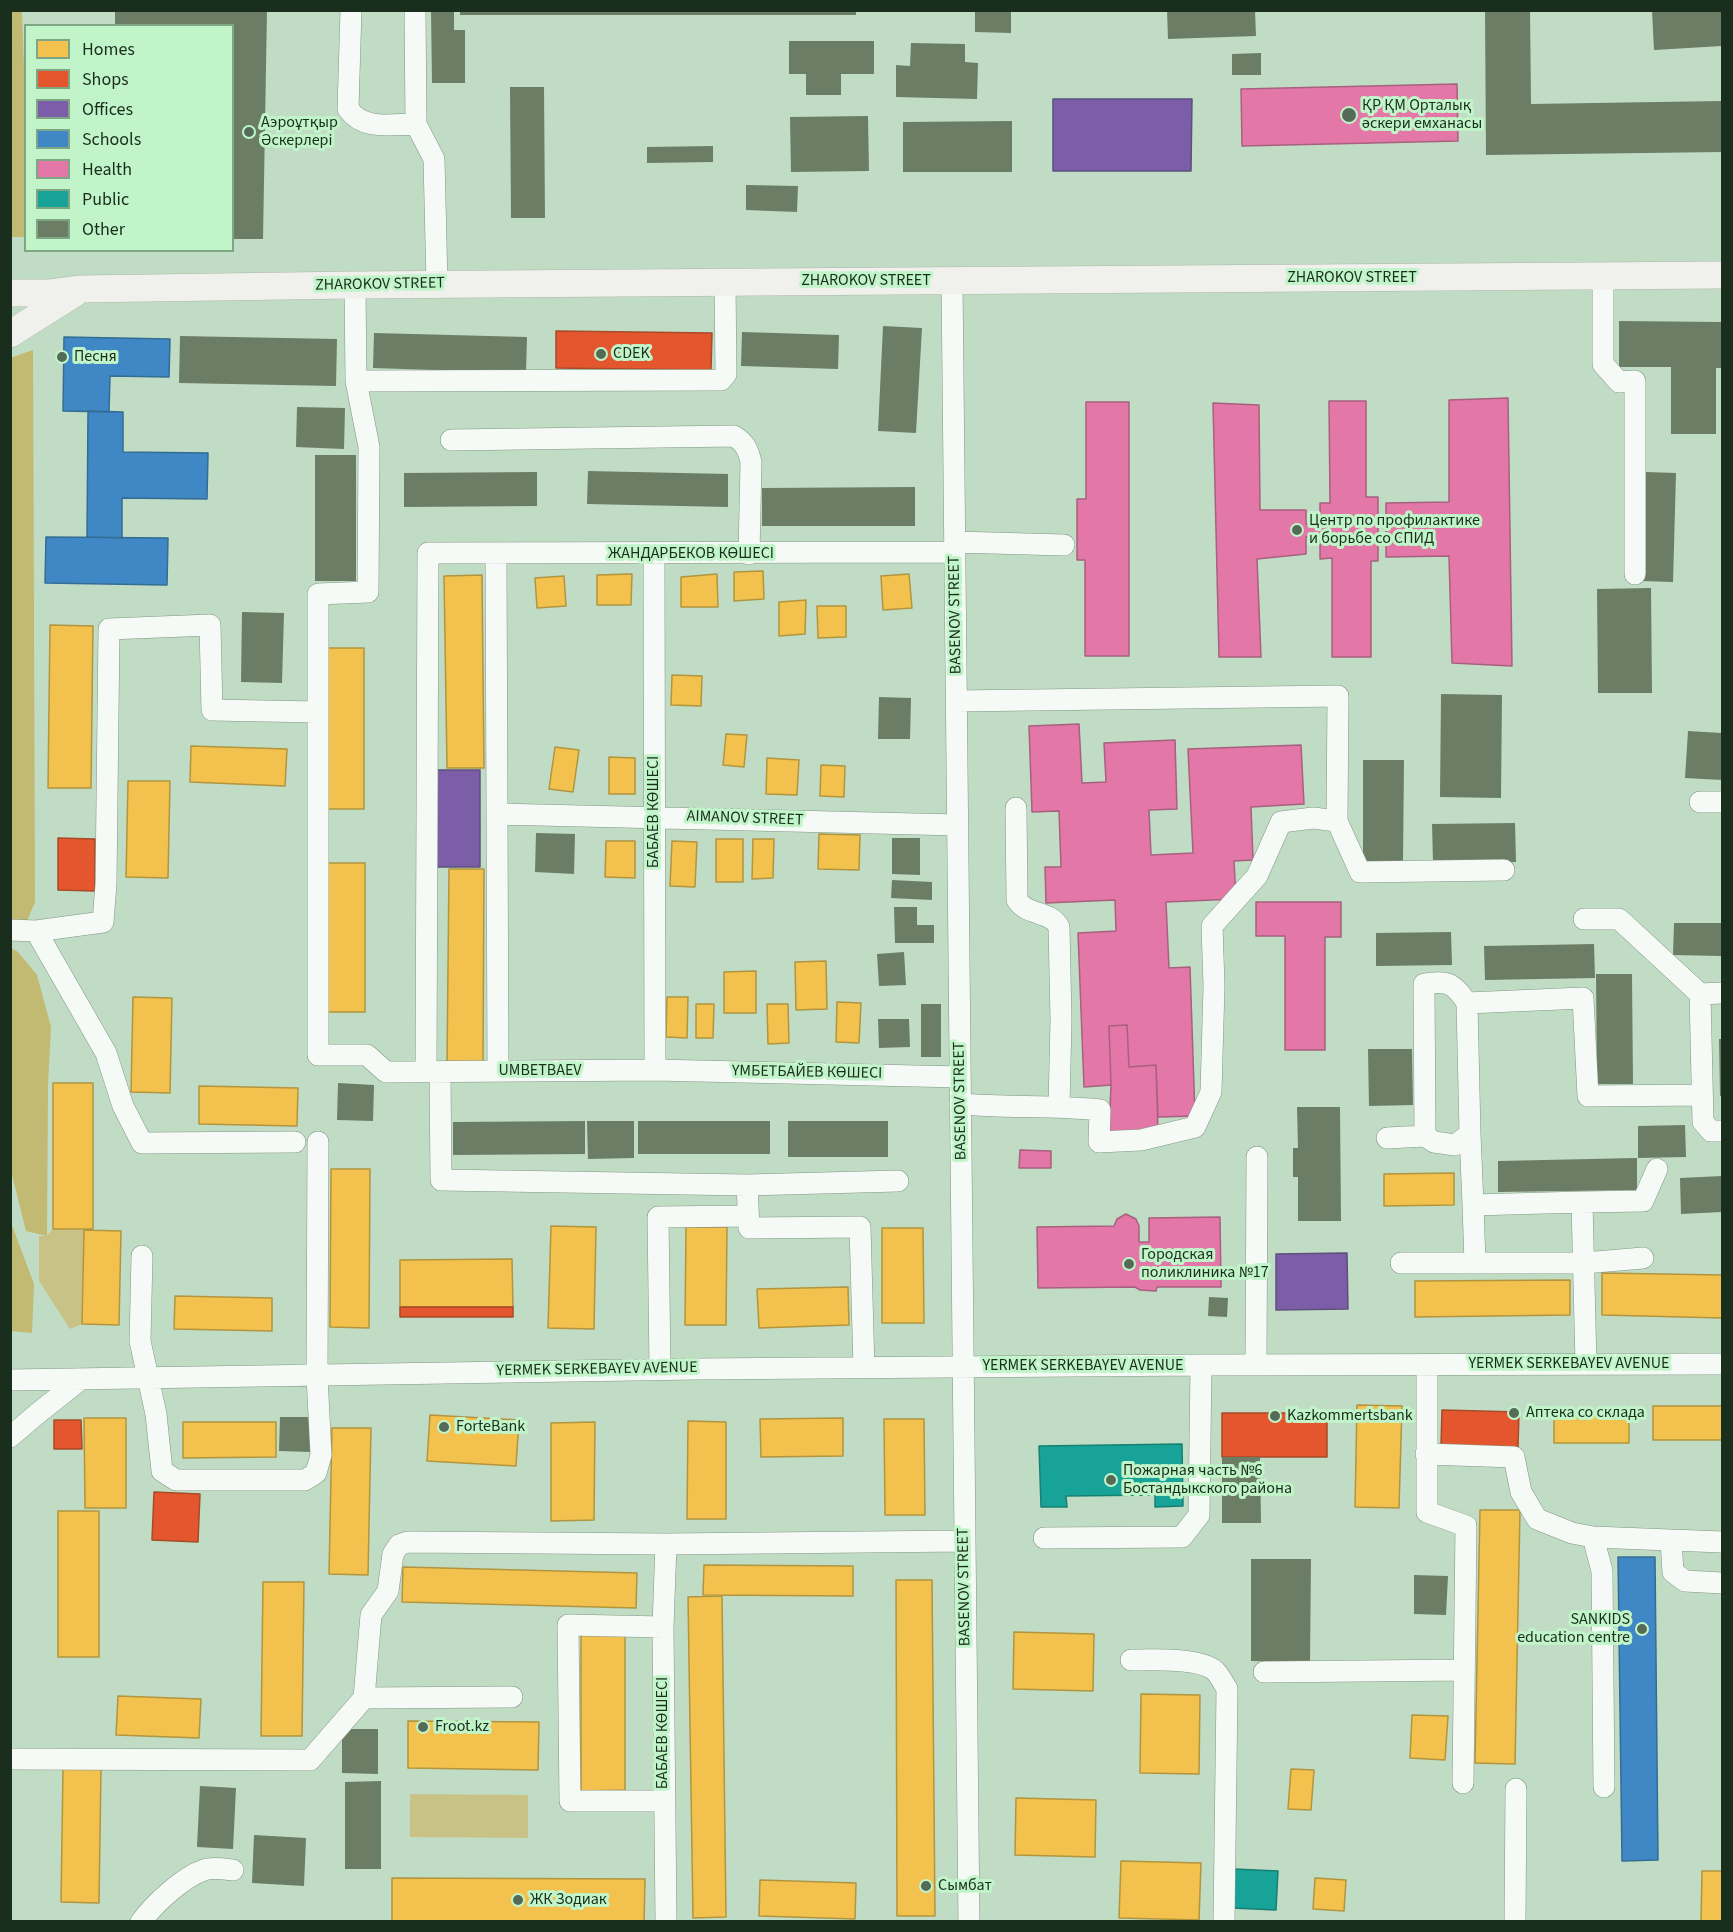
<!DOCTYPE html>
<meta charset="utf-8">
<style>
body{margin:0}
#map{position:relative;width:1733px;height:1932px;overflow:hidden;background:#c1dcc4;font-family:"Source Sans 3",sans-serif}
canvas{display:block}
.frame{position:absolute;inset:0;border:12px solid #1a2e1d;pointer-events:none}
.legend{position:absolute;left:24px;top:24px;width:210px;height:228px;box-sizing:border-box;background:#c1f5c9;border:2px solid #7ea584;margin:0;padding:8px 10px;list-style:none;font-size:18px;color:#1a2e1d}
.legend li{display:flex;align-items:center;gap:12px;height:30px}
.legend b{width:30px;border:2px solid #7ea584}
</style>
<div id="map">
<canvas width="1733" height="1932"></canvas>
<div class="frame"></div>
<ul class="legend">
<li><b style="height:16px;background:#f2c14e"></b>Homes</li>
<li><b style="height:16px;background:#e4572e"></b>Shops</li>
<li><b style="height:16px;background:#7b5ea7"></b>Offices</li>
<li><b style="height:16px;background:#3f88c5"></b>Schools</li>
<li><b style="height:16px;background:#e377a8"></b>Health</li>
<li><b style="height:16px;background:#17a398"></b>Public</li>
<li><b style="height:16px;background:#6c7d65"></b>Other</li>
</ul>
</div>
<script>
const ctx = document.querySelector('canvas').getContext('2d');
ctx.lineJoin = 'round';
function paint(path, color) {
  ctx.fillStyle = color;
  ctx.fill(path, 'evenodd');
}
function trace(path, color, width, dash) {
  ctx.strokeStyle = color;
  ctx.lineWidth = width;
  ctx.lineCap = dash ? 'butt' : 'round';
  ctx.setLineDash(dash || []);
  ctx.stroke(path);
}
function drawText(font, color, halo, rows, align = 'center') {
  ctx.font = font + ' "Source Sans 3",sans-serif';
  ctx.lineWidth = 6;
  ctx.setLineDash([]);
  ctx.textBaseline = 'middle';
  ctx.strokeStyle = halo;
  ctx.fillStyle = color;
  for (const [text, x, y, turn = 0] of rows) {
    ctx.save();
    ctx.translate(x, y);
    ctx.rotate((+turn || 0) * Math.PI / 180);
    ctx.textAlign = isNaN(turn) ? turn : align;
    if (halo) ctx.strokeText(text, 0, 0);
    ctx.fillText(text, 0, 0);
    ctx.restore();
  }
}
paint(new Path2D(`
 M53 1229 84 1230 82 1324 70 1329 39 1281V1236H47Z
 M410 1794 528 1795V1838L410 1837Z`), '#c9c287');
paint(new Path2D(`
 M10 12H22L26 124 25 237H11Z
 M33 350 35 902 27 921 10 920V358Z
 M11 948 18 952 37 975 51 1027 48 1085 47 1236 26 1231 10 1167Z
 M10 1220 34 1284 32 1333 11 1331Z`), '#c2b972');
const homes = new Path2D(`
 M763 571 764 599 734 601V572Z
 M632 574 631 605H597V575Z
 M717 574 718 607H681V577Z
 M909 574 912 608 883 610 881 576Z
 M482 575 484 768H447L444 576Z
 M564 576 566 606 537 608 535 578Z
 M806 600 805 634 779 636V602Z
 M817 606H846V637L818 638Z
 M50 625 93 626 91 788H48Z
 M328 648H364V809H328Z
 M672 675 702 676 701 706 671 705Z
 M726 734 747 735 744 767 723 765Z
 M191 746 287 749 285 786 190 782Z
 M555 747 579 750 573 792 549 789Z
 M609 757 635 758V794H609Z
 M767 758 799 760 797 795 766 794Z
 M821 765 845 766 844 797 820 796Z
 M128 781H170L168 878 126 877Z
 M819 834 860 835 859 870 818 869Z
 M716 839H743V882H716Z
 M753 839H774L773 878 752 879Z
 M606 841H635V878L605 877Z
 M672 841 697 842 695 887 670 886Z
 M326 863H365V1012H327Z
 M449 869H484L483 1065 447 1064Z
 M826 961 827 1009 796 1010 795 962Z
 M756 971V1013H724V972Z
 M133 997 172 998 170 1093 131 1092Z
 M667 997H688L687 1038 666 1037Z
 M837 1002 861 1003 859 1043 836 1042Z
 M696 1004H714L713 1038H696Z
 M767 1004H788L789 1043 768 1044Z
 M53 1083H93V1229H53Z
 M199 1086 298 1088 297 1126 199 1124Z
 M331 1169H370L369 1328 330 1327Z
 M1454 1173V1205L1384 1206V1174Z
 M551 1226 596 1227 594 1329 548 1328Z
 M686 1227H727L726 1325H685Z
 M882 1228H923L924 1323H882Z
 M84 1230 121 1231 119 1325 82 1324Z
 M512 1259 513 1307H400V1260Z
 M1602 1273 1722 1275V1318L1602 1315Z
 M1570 1280V1315L1415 1317V1281Z
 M848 1287 849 1325 759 1328 757 1289Z
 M175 1296 272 1298V1331L174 1329Z
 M1357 1405 1402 1406 1399 1508 1355 1507Z
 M1653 1406H1722V1440H1653Z
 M1554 1410H1629V1443H1554Z
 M430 1415 519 1420 516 1466 427 1461Z
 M84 1418H126V1508H85Z
 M843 1418V1456L761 1457 760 1419Z
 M884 1419H924L925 1515H885Z
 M688 1421 726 1422V1519H687Z
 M183 1422H276V1457L183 1458Z
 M595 1422 594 1520 551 1521V1423Z
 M332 1428H371L368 1575 329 1574Z
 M1480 1510H1520L1515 1764 1475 1763Z
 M58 1511H99V1657H58Z
 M704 1565 853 1566V1596L703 1595Z
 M403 1567 637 1573 636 1608 402 1602Z
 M896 1580H932L935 1916H897Z
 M263 1582H304L302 1736H261Z
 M722 1596 726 1917 693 1918 688 1597Z
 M1014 1632 1094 1634 1093 1691 1013 1689Z
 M581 1633H625V1790L581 1791Z
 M1141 1694 1200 1695 1199 1774 1140 1773Z
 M118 1696 201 1699 199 1738 116 1735Z
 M1412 1715 1448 1716 1445 1760 1410 1758Z
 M408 1721 539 1722 538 1770 408 1768Z
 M63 1768 101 1769 99 1903 61 1902Z
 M1291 1769 1314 1770 1311 1810 1288 1809Z
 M1016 1798 1096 1800 1095 1857 1015 1855Z
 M1121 1861 1201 1863 1199 1920 1119 1918Z
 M1702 1871H1722V1922H1701Z
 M392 1878 645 1879 644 1922H392Z
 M1315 1878 1346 1880 1344 1911 1313 1909Z
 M760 1880 856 1883 855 1919 759 1916Z`);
paint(homes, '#f2c14e');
trace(homes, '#b1953f', 1.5);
const shops = new Path2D(`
 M556 331 712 333 711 370 556 368Z
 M58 838 95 839V891L58 890Z
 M400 1307H513V1317H400Z
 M1442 1410 1519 1412 1518 1447 1441 1445Z
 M1222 1413H1327V1457H1222Z
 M54 1420H81L82 1449H54Z
 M154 1492 200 1494 198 1542 152 1540Z`);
paint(shops, '#e4572e');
trace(shops, '#a74b29', 1.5);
const offices = new Path2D(`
 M1053 99H1192L1191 171H1053Z
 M429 770H480V867H429Z
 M1347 1253 1348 1309 1276 1310V1254Z`);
paint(offices, '#7b5ea7');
trace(offices, '#5e507e', 1.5);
const schools = new Path2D(`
 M64 337 170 339 169 377 110 376 109 412 63 411Z
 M88 411 123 412V452L208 453 207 499 122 498V538L87 537Z
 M46 537 168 538 167 585 45 583Z
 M1618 1557H1655L1658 1860 1622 1861Z`);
paint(schools, '#3f88c5');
trace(schools, '#346d93', 1.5);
const health = new Path2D(`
 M1457 84 1458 141 1242 146 1241 89Z
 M1508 398 1512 666 1452 663 1449 556 1386 557V503L1449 502V400Z
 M1329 401H1366V497H1378V561H1371V657H1332V558L1320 559V537H1306V554L1257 559 1261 657H1219L1213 403 1259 405 1260 510H1306V524H1320V503H1330Z
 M1086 402H1129V656H1085V560H1077V499H1086Z
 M1079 724 1082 783 1106 782 1104 743 1175 740 1177 809 1149 810 1151 855 1193 853 1188 749 1301 745 1304 804 1251 807 1253 860 1234 861 1236 899 1166 902 1169 968 1190 967 1195 1116 1158 1117 1156 1065 1129 1067 1127 1025 1109 1026 1111 1085 1084 1087 1078 933 1116 931 1115 900 1046 903 1045 867H1061L1059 811 1032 812 1029 726Z
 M1256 902H1341V937H1325V1050H1285V936H1256Z
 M1127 1025 1129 1067 1156 1065 1158 1133 1109 1134 1111 1085 1109 1026Z
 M1020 1150 1051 1151V1168H1019Z
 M1126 1214 1136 1219 1139 1226V1242H1149V1218L1220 1217 1221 1287H1157L1156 1291 1140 1290 1135 1287 1038 1288 1037 1227 1114 1226 1117 1219Z`);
paint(health, '#e377a8');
trace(health, '#a7617e', 1.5);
const public = new Path2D(`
 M1182 1444 1183 1506 1155 1507V1495L1066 1496 1067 1507H1041L1039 1446Z
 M1234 1869 1278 1871 1276 1910 1232 1908Z`);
paint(public, '#17a398');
trace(public, '#188073', 1.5);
paint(new Path2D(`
 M115 10H267L263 239H232V26H115Z
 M431 10H454V30H465V83H432Z
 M460 10H856V15H460Z
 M975 10H1011V33L975 32Z
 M1167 10H1255L1256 36 1168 39Z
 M1485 10H1530L1531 104 1722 101V152L1486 155Z
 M1652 10H1722V46L1654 50Z
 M789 41H874V74H841V95H806V74H789Z
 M911 43 965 44V62L978 63 977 99 896 97V65L910 66Z
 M1261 53V75H1232V54Z
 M510 87H544L545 218H511Z
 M868 116 869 171 791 172 790 117Z
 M1012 121V172H903V122Z
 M713 146V162L647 163V147Z
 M746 185 798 186 797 212 746 210Z
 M1619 321 1722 322V368H1716V434H1671V367H1619Z
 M883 326 922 328 916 433 878 431Z
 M742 332 839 335 838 369 741 366Z
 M374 333 527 337 526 373 373 368Z
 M180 336 337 339 336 386 179 383Z
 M297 407 345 408 344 449 296 447Z
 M315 455H356V581H315Z
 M588 471 728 474V507L587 504Z
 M537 472V506L404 507V473Z
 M1645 472 1676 473 1673 582 1642 581Z
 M915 487V526H762V488Z
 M1651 588 1652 693H1598L1597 589Z
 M242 612 284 613 282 683 241 682Z
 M1441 694 1502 695 1501 798 1440 797Z
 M879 697 911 698 910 739H878Z
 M1688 731 1722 733V780L1685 778Z
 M1363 760H1404L1403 861H1363Z
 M1515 823 1516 862 1433 863 1432 824Z
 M536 833 575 834 574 874 535 872Z
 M892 838H920V875L892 874Z
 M892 880 932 882V900L891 898Z
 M894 907H917V925H934V943H895Z
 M1674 923H1722V956L1673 955Z
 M1451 932 1452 965 1376 966V933Z
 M1594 944 1595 978 1485 980 1484 946Z
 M904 952 906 985 879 986 877 954Z
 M1596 974H1632L1633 1084H1597Z
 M921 1004H941V1057H921Z
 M878 1019H909L910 1047 879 1048Z
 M1719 1039H1722V1096H1720Z
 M1368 1049H1412L1413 1105 1369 1106Z
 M338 1083 374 1085 373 1121 337 1120Z
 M1297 1107H1340L1341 1221H1298V1177H1293V1148H1298Z
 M585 1121V1154L453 1155V1122Z
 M587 1121H634V1158L588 1159Z
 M638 1121H770V1154H638Z
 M788 1121H888V1157H788Z
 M1685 1125 1686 1157 1638 1158V1126Z
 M1637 1158V1190L1498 1192V1161Z
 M1722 1176V1212L1681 1214 1680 1178Z
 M1209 1297 1228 1298 1227 1317 1208 1316Z
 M280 1417H311L310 1452 279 1451Z
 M1222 1457H1260L1261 1523H1222Z
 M1251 1559H1311L1310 1662 1251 1661Z
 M1414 1575 1448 1576 1446 1615 1414 1614Z
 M342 1729H378V1774L342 1773Z
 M381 1781V1869H345V1782Z
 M200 1786 236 1788 233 1849 197 1847Z
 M254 1835 306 1838 304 1886 252 1883Z`), '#6c7d65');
const minor = new Path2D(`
 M351 10 348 109C364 131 391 124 416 124
 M415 10 416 124 434 159 437 284
 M1603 276V364L1619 382 1635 381V574
 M952 281 969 1922
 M355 285 356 381 369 447 368 592 318 594V1055H367L386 1072 655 1070 960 1077
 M356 381 721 380 726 374 725 283
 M451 440 734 436C745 443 748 449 751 462L749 554
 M955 542 1064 545
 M496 554 498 1071
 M654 554 655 1070
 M956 701 1338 696 1337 821 1360 872 1504 870
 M1700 802H1722
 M1016 808 1017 900C1027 916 1050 910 1059 927L1061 1020 1059 1107
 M497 814 958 825
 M1584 919H1619L1700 994 1703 1122 1711 1131H1722
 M10 930 36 931 103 922 106 884 109 629 210 625 212 710 317 712
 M36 931 106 1053 123 1106 142 1143 295 1142
 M1700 994 1722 993
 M1467 1003 1470 1134 1455 1145 1434 1142 1425 1136 1424 984C1447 980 1454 983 1467 1003L1583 998 1588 1096 1702 1095
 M426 1072 428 553 955 552
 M440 1072 441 1180 747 1185 898 1181
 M960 1104C1007 1108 1053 1105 1100 1110L1099 1142 1141 1140 1195 1127 1211 1092 1214 986 1212 926 1257 876 1281 822 1313 818 1337 821
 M1470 1134 1473 1205 1582 1202
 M1387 1138 1425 1136
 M747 1185 749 1228 860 1227 864 1368
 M1473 1205 1475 1263
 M142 1256 140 1341 156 1414 162 1471 176 1480H305L316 1473 321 1455 317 1376 318 1142
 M1401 1263H1584L1643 1258
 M1586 1364 1582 1202 1643 1201 1657 1169
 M1256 1365 1257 1157
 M1427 1365V1512L1466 1526 1463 1783
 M660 1369 658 1217 748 1216
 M10 1380 697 1369 1201 1365 1722 1364
 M10 1437 37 1414 81 1379
 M1426 1454 1514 1457 1521 1492 1537 1519 1572 1533 1593 1537 1722 1542
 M1593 1537 1602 1571 1604 1787
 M1044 1538 1182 1537 1199 1515 1201 1365
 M1671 1540 1673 1572 1685 1581 1722 1583
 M663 1627 568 1625 570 1801H664
 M1131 1660C1151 1660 1204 1657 1217 1673 1221 1678 1224 1684 1227 1689L1224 1922
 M1264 1672 1464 1670
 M364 1698 512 1697
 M10 1759 310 1760 364 1698 371 1615 388 1591 393 1554 399 1545 408 1542 666 1544 965 1541
 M141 1922C154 1904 183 1877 204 1870 212 1867 224 1869 233 1870
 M666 1922 663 1627 666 1544
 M1515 1922 1516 1789`);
const major = new Path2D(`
 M10 293H50L81 289 355 285 1722 275
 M10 334 75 293`);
trace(minor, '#809683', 22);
trace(major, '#aeb5a7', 28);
trace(minor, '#f6faf6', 21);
trace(major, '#f0f0ed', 27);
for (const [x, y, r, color] of [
 [1349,115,8,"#546b57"],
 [249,132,6,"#546b57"],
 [601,354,6,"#546b57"],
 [62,357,6,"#546b57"],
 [1297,530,6,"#546b57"],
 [1129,1264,6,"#546b57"],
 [1514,1413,6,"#546b57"],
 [1275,1416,6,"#546b57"],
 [444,1427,6,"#546b57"],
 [1111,1480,6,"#546b57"],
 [1642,1629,6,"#546b57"],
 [423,1727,6,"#546b57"],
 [926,1886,6,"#546b57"],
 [518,1900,6,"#546b57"]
]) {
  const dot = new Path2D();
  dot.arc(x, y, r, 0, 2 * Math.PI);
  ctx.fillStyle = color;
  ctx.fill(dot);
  trace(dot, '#c1f5c9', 2);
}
drawText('16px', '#1a2e1d', '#c1f5c9', [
 ["ҚР ҚМ Орталық",1362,106],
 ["әскери емханасы",1362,124],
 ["Аэроұтқыр",261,123],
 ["Әскерлері",261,141],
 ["CDEK",613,354],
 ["Песня",74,357],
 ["Центр по профилактике",1309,521],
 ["и борьбе со СПИД",1309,539],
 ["Городская",1141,1255],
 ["поликлиника №17",1141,1273],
 ["Аптека со склада",1526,1413],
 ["Kazkommertsbank",1287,1416],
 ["ForteBank",456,1427],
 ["Пожарная часть №6",1123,1471],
 ["Бостандыкского района",1123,1489],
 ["SANKIDS",1630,1620,"right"],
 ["education centre",1630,1638,"right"],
 ["Froot.kz",435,1727],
 ["Сымбат",938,1886],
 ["ЖК Зодиак",530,1900]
], 'left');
drawText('16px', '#1a2e1d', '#c1f5c9', [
 ["ZHAROKOV STREET",1352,278],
 ["ZHAROKOV STREET",866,281],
 ["ZHAROKOV STREET",380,285,-1],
 ["ЖАНДАРБЕКОВ КӨШЕСІ",691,554],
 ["BASENOV STREET",956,615,-91],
 ["БАБАЕВ КӨШЕСІ",654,812,-90],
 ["AIMANOV STREET",745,819,2],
 ["UMBETBAEV",540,1071],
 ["ҮМБЕТБАЙЕВ КӨШЕСІ",807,1073,1],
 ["BASENOV STREET",961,1101,-91],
 ["YERMEK SERKEBAYEV AVENUE",1569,1364],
 ["YERMEK SERKEBAYEV AVENUE",1083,1366],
 ["YERMEK SERKEBAYEV AVENUE",597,1370,-1],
 ["BASENOV STREET",965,1587,-91],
 ["БАБАЕВ КӨШЕСІ",663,1733,-90]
]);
</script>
